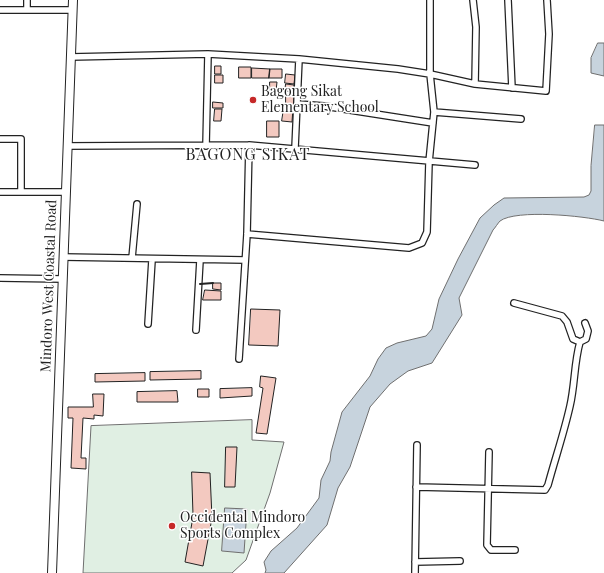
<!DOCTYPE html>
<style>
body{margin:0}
canvas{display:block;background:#fff}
</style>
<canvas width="604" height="573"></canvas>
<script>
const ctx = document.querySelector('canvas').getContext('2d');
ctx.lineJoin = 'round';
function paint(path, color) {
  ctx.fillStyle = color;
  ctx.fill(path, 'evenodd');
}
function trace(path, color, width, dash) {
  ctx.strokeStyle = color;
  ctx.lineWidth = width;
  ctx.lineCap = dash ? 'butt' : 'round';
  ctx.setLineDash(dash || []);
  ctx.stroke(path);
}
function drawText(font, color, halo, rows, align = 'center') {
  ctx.font = font + ' "Playfair Display",serif';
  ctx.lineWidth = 3;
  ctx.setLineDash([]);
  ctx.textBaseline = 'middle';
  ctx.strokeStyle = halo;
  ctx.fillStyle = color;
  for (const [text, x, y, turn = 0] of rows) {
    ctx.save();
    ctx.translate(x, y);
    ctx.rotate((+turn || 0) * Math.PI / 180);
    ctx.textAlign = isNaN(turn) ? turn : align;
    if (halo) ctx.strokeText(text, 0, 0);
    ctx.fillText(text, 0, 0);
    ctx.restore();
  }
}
const green = new Path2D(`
 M252 420V440L284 442 270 493 246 560 232 573H83L91 426Z`);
paint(green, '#e0efe3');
trace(green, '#6f6f6f', 1);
const water = new Path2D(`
 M598 43H604V76L591 73V58Z
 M595 125H604V221C585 216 516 209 500 221 498 223 495 228 493 230L459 298 462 315 432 363 408 371 390 384 370 407 350 467 338 488 327 525 284 573H265L266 570 264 562 271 551 297 528 319 498 321 480 330 461 331 452 342 412 370 376 378 359 386 348 397 343 426 336 432 329 439 299 458 259 480 218 494 205 504 198 584 197 589 195 591 191V166Z
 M225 508 247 509 244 553 222 551Z`);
paint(water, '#c7d3dd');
trace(water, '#6f6f6f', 1);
const building = new Path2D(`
 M215 66H221V74H215Z
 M239 67H251V78H239Z
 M252 68 270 69 269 78H252Z
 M270 69H282V78H269Z
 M286 74 295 75 294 84 285 83Z
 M215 75H223V83H215Z
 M270 82H277L276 91H270Z
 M286 84 294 85V92L285 91Z
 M286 95H294V106H286Z
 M213 102 223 103V108H213Z
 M284 108H293L292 122 282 121Z
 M215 109H222L221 121H214Z
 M267 121H279V137H267Z
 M213 283H221V290L213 289Z
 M205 290 221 291V300H203Z
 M251 309 280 310 278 346 249 345Z
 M201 371V379L150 380V372Z
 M145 373V381L95 382V374Z
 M261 376 276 378 267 434 256 433 263 388 260 387Z
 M252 388V396L220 398V389Z
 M198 389H209V397H198Z
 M177 391 178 402H137V392Z
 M93 394H104L103 416 94 415V419L83 418 81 458H86V469L71 468 73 418H68V407H93Z
 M226 447H237L235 487H225Z
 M192 472 210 473 212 518 203 566 185 562 193 517Z`);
paint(building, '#f3c9c0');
trace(building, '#222', 1);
const street = new Path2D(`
 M473 0 476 27 475 84
 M508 0 512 88
 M0 10H72
 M27 10V0
 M70 57 208 54 299 59 398 69 430 74 475 84 546 91 549 34 547 0
 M298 104 324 106 433 123
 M434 112 521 119
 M0 139H21V192
 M67 146 249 145 475 165
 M206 146 208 54
 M295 148 299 59
 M0 192H65
 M247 234 409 248 422 243 427 232 429 162 434 112 430 74V0
 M63 257 245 260
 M132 258 137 204
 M0 278 63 279
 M514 303 562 316 567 322 573 339 580 342 586 339 588 331 585 323
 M148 324 152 260
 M196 330 200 260
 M239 359 247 234 249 145
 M489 452 487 545 491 550H515
 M416 487 545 490 548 485C555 459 564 433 570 406 575 385 574 363 580 342
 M415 562 460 561
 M415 573 417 445`);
const primary = new Path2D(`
 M52 573 73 0`);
trace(street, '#222', 8);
trace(primary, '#222', 10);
trace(street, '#fff', 5.5);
trace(primary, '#fff', 8);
trace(new Path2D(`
 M200 284 213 283`), '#222', 2);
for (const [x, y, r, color] of [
 [253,100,4,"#c62828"],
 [172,526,4,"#c62828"]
]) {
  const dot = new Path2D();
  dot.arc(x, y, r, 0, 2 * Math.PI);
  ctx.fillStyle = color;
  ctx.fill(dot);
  trace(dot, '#fff', 1.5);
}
drawText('14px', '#222', '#fff', [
 ["Bagong Sikat",261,92],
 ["Elementary School",261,108],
 ["Occidental Mindoro",180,518],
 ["Sports Complex",180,534]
], 'left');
drawText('14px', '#222', '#fff', [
 ["Mindoro West Coastal Road",49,286,-88]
]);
ctx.letterSpacing = '1px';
drawText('16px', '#222', '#fff', [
 ["BAGONG SIKAT",248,155]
]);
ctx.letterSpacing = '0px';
</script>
